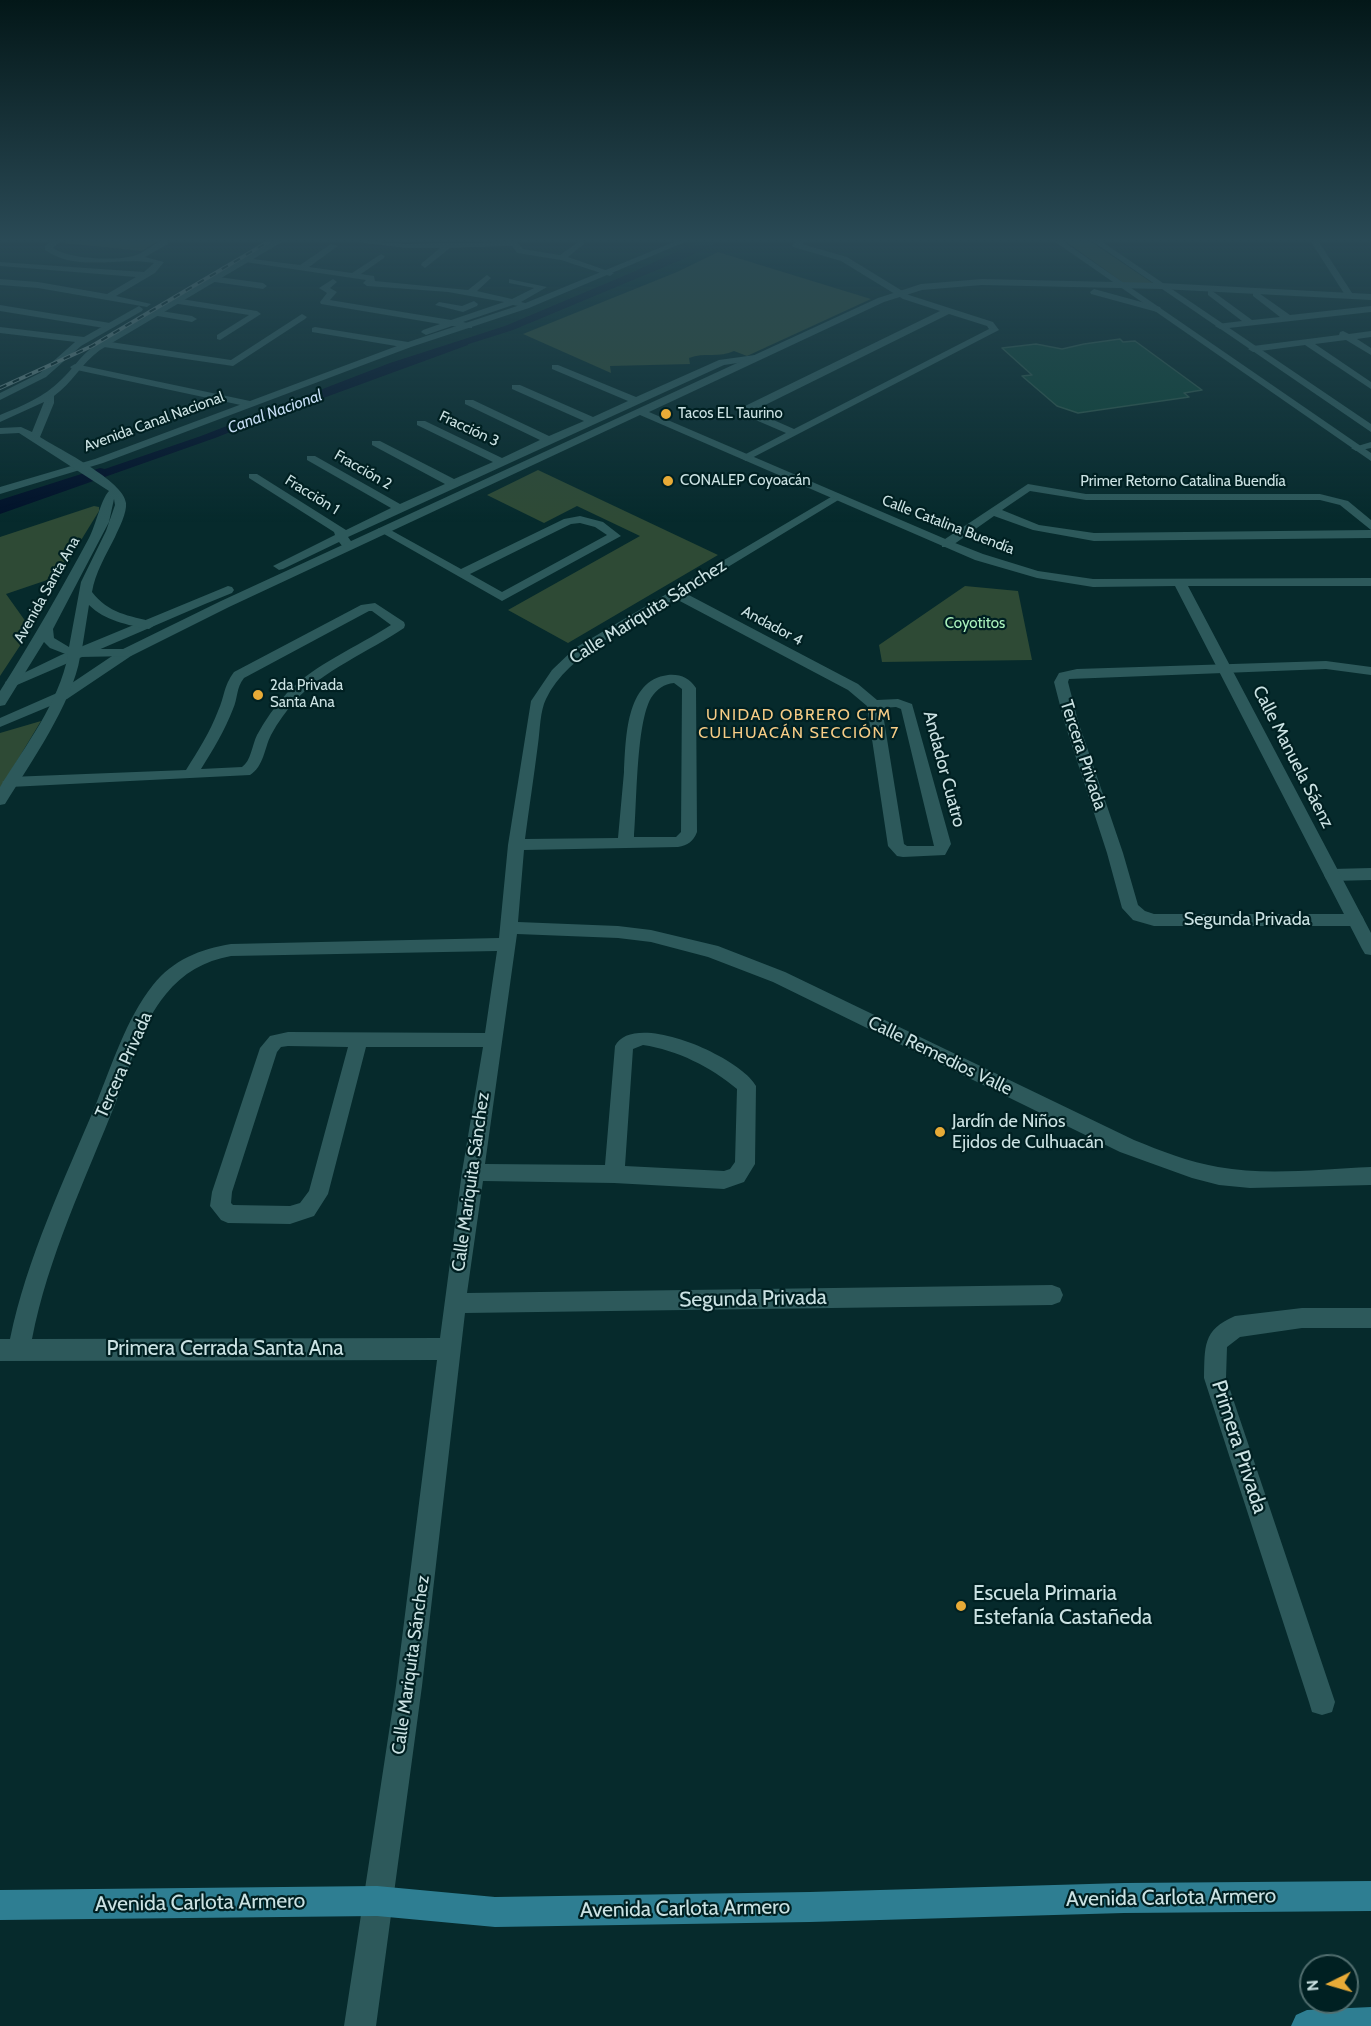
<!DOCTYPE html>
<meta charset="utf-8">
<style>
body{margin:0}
#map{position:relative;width:1371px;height:2026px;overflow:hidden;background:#062a2c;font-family:Cabin,sans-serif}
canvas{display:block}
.north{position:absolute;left:1299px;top:1954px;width:60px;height:60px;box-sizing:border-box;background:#002022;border:2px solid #516e6f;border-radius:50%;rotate:265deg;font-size:16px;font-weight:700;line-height:24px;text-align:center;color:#cbe2e3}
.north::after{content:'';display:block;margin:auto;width:21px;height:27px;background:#e8ab37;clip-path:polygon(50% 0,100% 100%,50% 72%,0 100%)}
</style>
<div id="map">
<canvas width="1371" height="2026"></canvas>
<div class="north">N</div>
</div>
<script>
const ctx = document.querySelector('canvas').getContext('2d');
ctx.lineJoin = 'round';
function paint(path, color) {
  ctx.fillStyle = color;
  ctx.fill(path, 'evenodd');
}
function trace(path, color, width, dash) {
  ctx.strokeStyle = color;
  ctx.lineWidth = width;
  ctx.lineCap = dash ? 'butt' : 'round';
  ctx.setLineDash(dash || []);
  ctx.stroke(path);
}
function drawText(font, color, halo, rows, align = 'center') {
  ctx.font = font + ' Cabin,sans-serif';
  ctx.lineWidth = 4.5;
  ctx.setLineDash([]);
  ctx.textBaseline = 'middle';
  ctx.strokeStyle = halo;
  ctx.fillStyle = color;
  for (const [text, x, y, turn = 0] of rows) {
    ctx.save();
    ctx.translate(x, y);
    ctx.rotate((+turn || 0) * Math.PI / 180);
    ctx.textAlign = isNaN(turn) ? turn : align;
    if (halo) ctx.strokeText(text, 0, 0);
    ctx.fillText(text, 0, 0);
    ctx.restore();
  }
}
paint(new Path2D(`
 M70 239H161L142 251 64 243Z
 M1062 239H1087L1154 284H1125Z
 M718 252 871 299 747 356 734 351C720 358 704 352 689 358L690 364 610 366 611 373 523 334 677 272Z
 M538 470 718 555 568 643 508 610 640 536 577 506 544 523 487 495Z
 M94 506 99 507V511L59 576 6 594 31 629 0 676V537Z
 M965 586 1018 591 1032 660 882 662 879 645Z
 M41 721 3 784 0 789V733Z`), '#2e4a35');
paint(new Path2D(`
 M704 239H724L683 259 513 330 396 367 215 438 0 514V505L201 436 390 363 505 326 631 273Z`), '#001129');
paint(new Path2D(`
 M464 340 468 341V345L326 397 322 399 316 395Z
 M100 468 105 469 106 472 105 475 0 508V500Z`), '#001129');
const building = new Path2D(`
 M1120 339 1123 342 1135 341 1202 390 1184 393 1189 397 1078 413 1057 406 1022 376 1032 375 1002 348 1036 344 1062 349 1084 344Z`);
paint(building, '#0c4237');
trace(building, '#2d564c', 1.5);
paint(new Path2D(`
 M54 239H63L53 248C69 259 115 261 133 256 146 253 155 240 168 240V244L145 257 164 262 155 273 116 296 151 304 147 307 38 288 0 285V279L38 282 107 294 136 277 0 266V262L144 272 154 263C118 256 78 273 45 250V246Z
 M334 239 405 244 508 242 506 239H514L523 249 560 255 581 240H584V244L568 257 614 273 610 276 561 260 517 253 512 246 450 248 425 268 421 265 422 263 440 248H405Z
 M798 239H807L802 244 847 257 909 295 993 322 999 330 746 461 741 458 742 456 786 433 744 415 743 407 940 311 903 299 841 261 793 247 792 245ZM949 314 987 326 989 329 794 429 753 411Z
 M1309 239H1317L1354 296 1353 298H1347Z
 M331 244 338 246 309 267 352 273 381 254 385 256 384 258 361 274 374 276 375 281 468 290 487 275 491 278 477 291 512 299 534 288 509 283V279L547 287 521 302 529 304V308L513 305 463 322 472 324V328L452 326 426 335 421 332 423 330 440 324 321 304 320 302 327 293 319 288 333 279 337 282 330 288 337 292 330 300 451 320 504 302 448 292 367 286 363 283 366 280 245 262 241 260 245 258 300 265Z
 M211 276 263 283 267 286 263 289 208 281V277Z
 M1211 290 1252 320 1280 317 1253 296V292L1256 291 1290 315 1371 306V312L1220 329 1215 326 1217 324 1242 321 1208 295V291Z
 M175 298 257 311 261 314 220 340 217 339V335L249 315 172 303V299Z
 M474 301 478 304 477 306 463 312 435 305 439 302 462 306Z
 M0 305 110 323 115 326 110 329 0 311Z
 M155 310 192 316 197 319 192 322 152 315 151 313Z
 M302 314 307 317 305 319 233 366 104 347 99 344 104 341 231 360Z
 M0 327 84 337 89 340 84 343 0 333Z
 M315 327 408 342 413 345 408 348 312 332V328Z
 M1343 331 1349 334 1371 331V337L1357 339 1371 348V355L1346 340 1315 344 1371 382V389L1305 345 1253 352 1248 349 1253 346 1339 335 1340 332Z
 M755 355 758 356V360L724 365 348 537 353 544 351 547H343L339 542 283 569 279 570 273 566 335 535 334 532 249 478V474H257L346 530 391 508 307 460V456H315L400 504 445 484 372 445V441H380L454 479 493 462 417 425V421H425L502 458 540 440 465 404V400H473L549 436 584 421 512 389V385H520L593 417 628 401 552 369V365H558L636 397 719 360Z
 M75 364 250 401 255 404 250 407 72 369 70 367Z
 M1371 442V448L1356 451 1351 448Z
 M1028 484 1086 494H1320L1348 501 1371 520V530L1340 505 1320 500H1086L1030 491 1002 510 1039 525 1094 533 1371 530V538L1094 541 1033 530 994 516 950 547H942V541Z
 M836 494 840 495V499L685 593 858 684 877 700 898 699 912 704 951 844 945 855 903 857 897 856 888 846 867 706 848 690 676 599C634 624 568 653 546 699 540 711 540 730 538 744 534 776 529 808 525 839L618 838C620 816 622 794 624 772 626 740 625 680 668 675 681 674 689 678 696 688L697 832C693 842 688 845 678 847L524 850 518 922 618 926 651 930 718 946 785 972 1134 1140C1161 1151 1189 1162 1218 1167 1268 1176 1320 1169 1371 1167V1185L1250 1188 1219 1185 1192 1178 1120 1152 773 982 708 957 651 942 618 938 517 934 485 1164 605 1165 615 1046C634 1009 742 1058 756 1086L755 1164 744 1182 724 1189 614 1183 483 1181 467 1293 1052 1285 1060 1288 1063 1295 1060 1302 1052 1305 465 1313 422 1686 376 2026H344L396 1686 437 1360 0 1361V1339H10C27 1257 64 1181 96 1104 112 1065 126 1019 153 985 173 960 200 949 231 944L499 938 508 845 531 701 552 670 575 648ZM674 683 682 689 681 832 676 837H634C637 804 636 724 651 698 657 689 664 684 674 683ZM896 707 901 709 934 846H907L904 844 882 708ZM497 951 485 1033 288 1032 270 1036 260 1048 212 1192 210 1206 221 1220 228 1223 290 1224 314 1216 328 1194 366 1047H483L462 1172 440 1338 32 1339C48 1257 85 1180 116 1102 130 1067 141 1024 166 994 183 973 204 961 231 956ZM643 1045C677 1050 711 1067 737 1089L735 1162 730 1169 724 1171 625 1166 633 1049ZM288 1046 348 1047 309 1191 300 1203 290 1206 233 1205 231 1203 232 1192 277 1052 281 1047Z
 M580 516 603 522 621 536 502 601 377 530 379 528H387L461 569 564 519ZM580 523 595 527 607 535 502 592 470 574 571 524Z
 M375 603 404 622 405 625 404 628C370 651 322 671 295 701 286 711 278 722 271 735 264 749 264 766 250 775L10 787 2 782 10 777 186 770C198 751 210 732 218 711 225 696 223 687 234 672L361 605ZM369 611H372L391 625C357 647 315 664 287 693 275 706 265 720 257 735 252 745 251 761 242 767L201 769C213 750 225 730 233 709 238 698 236 688 244 678Z
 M1326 661 1371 667V675L1326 669 1069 679 1068 682 1078 721 1123 853 1138 905 1145 911 1154 914H1356L1362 916 1364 920 1362 924 1356 926H1154L1133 920 1122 908 1107 853 1064 721 1054 682 1059 673 1077 669Z
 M1371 868V880L1332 881 1326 879 1324 875 1326 871 1332 869Z
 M1302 1308H1371V1328H1302L1240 1337 1227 1347 1226 1378 1335 1702 1332 1712 1322 1715 1312 1712 1309 1702 1204 1378C1205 1347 1202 1330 1235 1316Z`), '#2d595b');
paint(new Path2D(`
 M681 239H692L529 308 411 347 103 463 0 494V487L95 459 405 343 523 304Z
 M982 279 1161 283 1371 294V300L1161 289 982 285 922 290 884 302 649 412 950 541 983 554 1038 571 1093 579 1371 578V586H1188L1371 933V955L1365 954 1362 949 1175 586 1093 587 1037 578 975 560 640 415 229 607 131 656 67 699 0 727V718L57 693 121 650 221 601 878 298 921 284Z
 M1094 289 1160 307 1161 309 1157 312 1091 294 1090 292Z
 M228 586 232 587 234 590 232 593 205 604 17 685H7L5 682 61 655Z`), '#2d595b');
paint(new Path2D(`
 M277 239H287L100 350C82 363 72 383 54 396V403L40 437C59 449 124 481 126 503 127 513 119 528 115 537 106 555 95 573 92 592 108 613 129 616 154 622L155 625 149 629C128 625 105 621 89 605L82 649H126L133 653 131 656 80 657C73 702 30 764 5 804L0 805V787C25 746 59 703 68 655L50 648 44 642 5 705 0 706V691C32 641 61 590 89 538 96 525 101 499 109 491L19 433 0 434V428L21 427 32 432 44 402 0 422V415C22 406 44 397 61 380 73 369 80 356 94 346ZM114 499 115 505 106 531 81 582 69 647 54 638 53 629 109 522Z
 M1051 239H1060L1371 453V461Z
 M1089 239H1098L1371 424V432Z
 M139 306 143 309 142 311 81 346 46 377 0 400V393L40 373 75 342Z`), '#2d595b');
paint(new Path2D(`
 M1371 1881V1911L1124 1913 810 1922 495 1927 377 1916 0 1920V1890L377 1886 495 1897 810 1892 1124 1883Z
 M1371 2007V2026H1291L1296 2015 1307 2010Z`), '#2e7e92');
const rail = new Path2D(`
 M0 388 92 346 273 239`);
trace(rail, '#607e7f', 4);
trace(rail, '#002022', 2, [7]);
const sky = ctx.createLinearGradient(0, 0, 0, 523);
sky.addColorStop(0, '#031718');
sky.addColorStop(0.46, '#2a4a56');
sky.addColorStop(1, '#2a4a5600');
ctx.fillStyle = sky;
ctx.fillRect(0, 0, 1371, 523);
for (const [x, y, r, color] of [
 [666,414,6,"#e8ab37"],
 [668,481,6,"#e8ab37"],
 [258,695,6,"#e8ab37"],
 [940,1132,6,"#e8ab37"],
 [961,1606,6,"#e8ab37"]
]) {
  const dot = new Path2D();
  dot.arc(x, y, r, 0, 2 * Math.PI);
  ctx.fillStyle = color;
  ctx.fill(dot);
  trace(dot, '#002022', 2);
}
drawText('15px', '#cbe2e3', '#002022', [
 ["Tacos EL Taurino",678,414],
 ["CONALEP Coyoacán",680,481],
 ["2da Privada",270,686],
 ["Santa Ana",270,703]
], 'left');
drawText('15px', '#cbe2e3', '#002022', [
 ["Avenida Canal Nacional",154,422,-20],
 ["Fracción 3",469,429,25],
 ["Fracción 2",363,470,30],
 ["Primer Retorno Catalina Buendía",1183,482],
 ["Fracción 1",312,495,32],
 ["Calle Catalina Buendía",948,525,21],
 ["Avenida Santa Ana",47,590,-61],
 ["Andador 4",772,626,28]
]);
drawText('15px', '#abf3bd', '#002022', [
 ["Coyotitos",975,624]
]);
drawText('italic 16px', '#c5ddf4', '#002022', [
 ["Canal Nacional",275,412,-20]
]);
ctx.letterSpacing = '1.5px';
drawText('16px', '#f6cc86', '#002022', [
 ["UNIDAD OBRERO CTM",799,715],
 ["CULHUACÁN SECCIÓN 7",799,733]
]);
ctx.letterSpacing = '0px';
drawText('18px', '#cbe2e3', '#002022', [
 ["Calle Mariquita Sánchez",648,612,-32],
 ["Tercera Privada",1083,755,72],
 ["Calle Manuela Sáenz",1293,757,63],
 ["Andador Cuatro",944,769,75],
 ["Segunda Privada",1247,920],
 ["Calle Remedios Valle",940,1056,26],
 ["Tercera Privada",124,1065,-66],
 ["Calle Mariquita Sánchez",471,1182,-82],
 ["Calle Mariquita Sánchez",411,1665,-82]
]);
drawText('18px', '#cbe2e3', '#002022', [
 ["Jardín de Niños",952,1122],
 ["Ejidos de Culhuacán",952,1143]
], 'left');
drawText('21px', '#cbe2e3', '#002022', [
 ["Segunda Privada",753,1299,-1],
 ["Primera Cerrada Santa Ana",225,1349],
 ["Primera Privada",1239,1447,72],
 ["Avenida Carlota Armero",1171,1898,-1],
 ["Avenida Carlota Armero",200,1903,-1],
 ["Avenida Carlota Armero",685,1909,-1]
]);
drawText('21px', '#cbe2e3', '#002022', [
 ["Escuela Primaria",973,1594],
 ["Estefanía Castañeda",973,1618]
], 'left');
</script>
